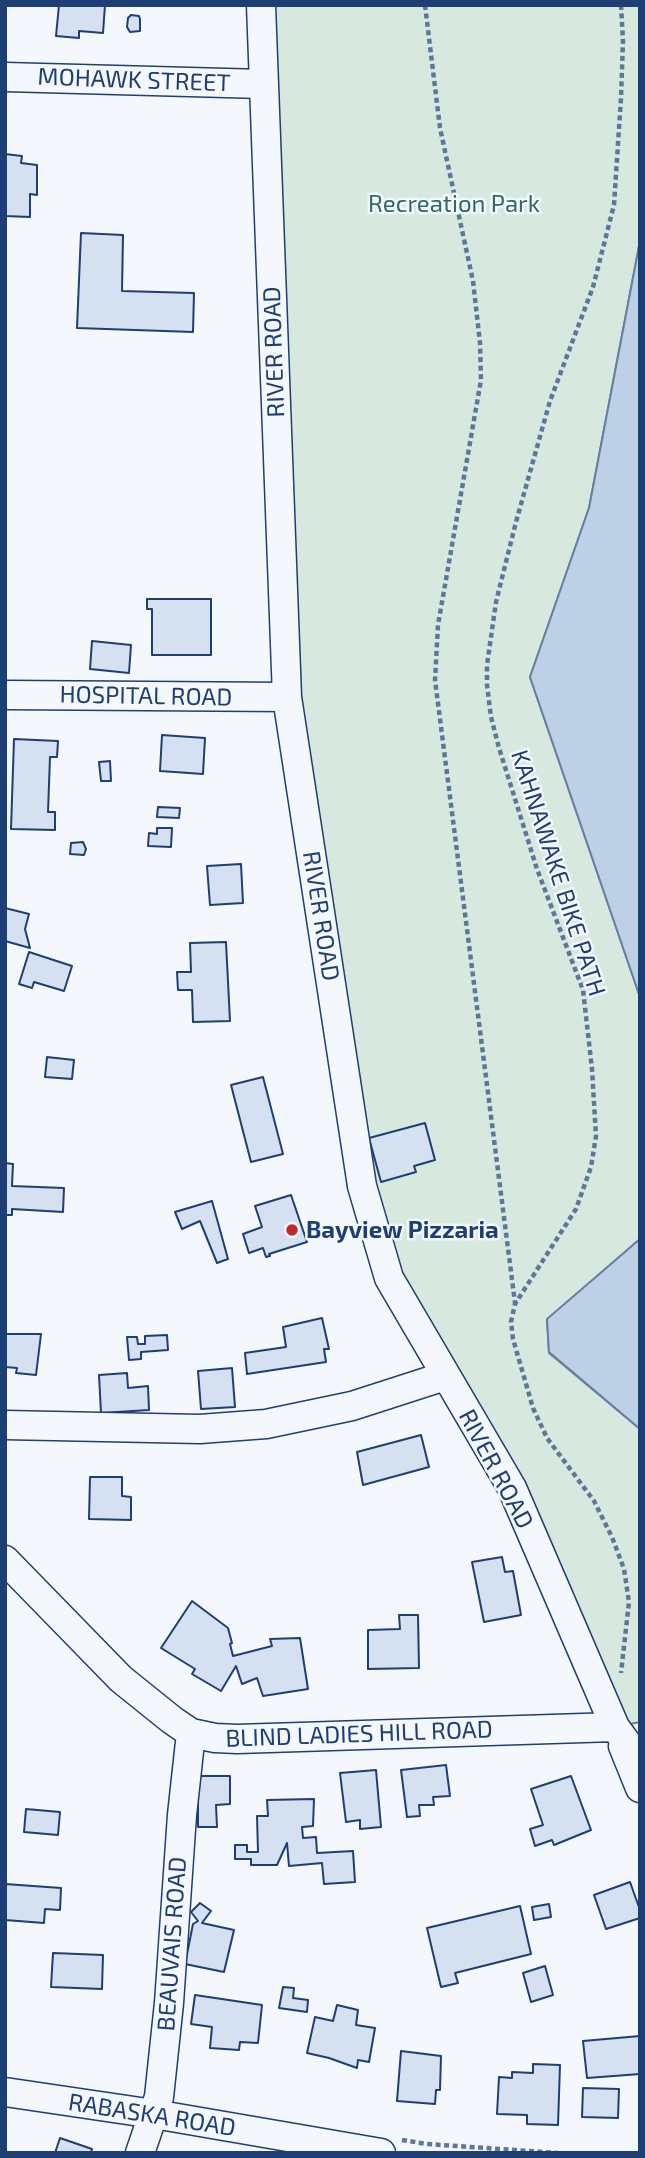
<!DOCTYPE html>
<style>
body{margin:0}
#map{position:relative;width:645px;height:2158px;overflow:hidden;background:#f4f7fb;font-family:"Exo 2",sans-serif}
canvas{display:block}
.frame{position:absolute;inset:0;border:7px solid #1d3f73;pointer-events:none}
</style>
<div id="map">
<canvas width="645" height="2158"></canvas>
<div class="frame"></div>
</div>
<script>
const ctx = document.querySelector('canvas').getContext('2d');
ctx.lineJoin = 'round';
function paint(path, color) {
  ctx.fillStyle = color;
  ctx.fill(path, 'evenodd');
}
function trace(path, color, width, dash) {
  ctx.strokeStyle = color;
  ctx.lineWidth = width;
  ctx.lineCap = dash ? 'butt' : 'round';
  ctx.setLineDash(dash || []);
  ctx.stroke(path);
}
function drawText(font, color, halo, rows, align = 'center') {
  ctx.font = font + ' "Exo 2",sans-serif';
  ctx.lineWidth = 5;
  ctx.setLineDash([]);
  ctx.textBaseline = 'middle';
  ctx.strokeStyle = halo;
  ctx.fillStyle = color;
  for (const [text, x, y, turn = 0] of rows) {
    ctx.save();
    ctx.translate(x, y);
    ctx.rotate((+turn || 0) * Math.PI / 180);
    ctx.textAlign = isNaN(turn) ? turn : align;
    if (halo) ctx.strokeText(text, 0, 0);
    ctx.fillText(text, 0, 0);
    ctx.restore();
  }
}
const green = new Path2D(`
 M261 5H640V241L589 508 530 677 640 997V1239L547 1320 549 1353 640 1429V1722L615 1727 512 1488 389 1278 287 697Z`);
paint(green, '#d7e8df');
trace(green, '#687fa3', 2);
const water = new Path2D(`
 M640 241V997L530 677 589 508Z
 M640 1239V1429L549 1352 547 1319Z`);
paint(water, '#bed0e5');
trace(water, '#687fa3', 2);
const building = new Path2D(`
 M59 5H105L103 33 79 31V38L56 36Z
 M131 15 139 16 140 19V31L130 32 127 27 128 18Z
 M5 154 22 156 21 163 37 165V195L30 194V217L5 216Z
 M81 233 123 235 122 291 194 293 193 332 77 328Z
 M147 599H211V655H152V609H147Z
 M92 641 131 645 129 673 90 669Z
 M162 735 205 738 203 774 160 771Z
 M14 739 58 741 57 757H50L48 812H55V830L11 829Z
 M110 761 111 781H101L99 762Z
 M158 807 180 808 179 818 157 817Z
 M157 828H172L171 847 148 846 149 833 157 834Z
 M83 842 86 849 84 855 70 854 71 843Z
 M241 864 243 903 210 905 207 866Z
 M5 908 29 914 25 929 30 948 5 941Z
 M226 942 230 1021 193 1022 192 990H178L177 972H191L190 943Z
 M29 952 72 966 64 991 34 982 32 988 19 984Z
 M47 1057 74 1060 72 1079 45 1077Z
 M263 1077 283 1154 251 1162 231 1085Z
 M425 1123 435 1160 414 1166 416 1172 381 1182 369 1138Z
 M5 1163 13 1164 12 1186 64 1188 63 1212 12 1209V1215H5Z
 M291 1195 307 1242 269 1254 270 1256 266 1257 263 1248 249 1253 243 1234 262 1227 255 1206Z
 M212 1201 228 1259 217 1263 200 1221 182 1229 175 1212Z
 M322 1318 329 1349H324L326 1362 247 1374 245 1353 286 1347 283 1327Z
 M5 1334H41L36 1375 16 1373 17 1368 5 1367Z
 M167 1335 168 1350 141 1352V1359L129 1360 127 1337H137L138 1344H145V1336Z
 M232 1368 235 1407 201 1409 198 1371Z
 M127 1373 128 1388 148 1386 149 1410 101 1413 99 1375Z
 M421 1435 429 1467 363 1485 357 1452Z
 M90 1477H122V1496L131 1497V1520L89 1519Z
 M502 1557 505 1572 513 1571 521 1615 484 1622 472 1562Z
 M192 1601 228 1628 232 1643 230 1644 233 1656 272 1646 270 1639 300 1638 308 1689 263 1696 257 1678 242 1684 236 1666 221 1691 192 1674 195 1669 161 1648Z
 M399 1615H418L419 1668 368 1669V1630L400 1629Z
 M446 1765 450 1796 433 1797 434 1805H419L420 1816 407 1817 401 1770Z
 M376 1770 381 1827 360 1829V1820L346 1822 340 1773Z
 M198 1776H230V1804L216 1805 217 1827H198Z
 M571 1776 591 1830 554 1845 552 1840 535 1846 530 1829 543 1825 531 1789Z
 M314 1799 313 1826 302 1827 303 1838 316 1837 317 1853 353 1851 355 1882 324 1884 322 1863 289 1866 287 1843 277 1865H251V1859H235V1845H247V1852H258L257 1816H268L267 1800Z
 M26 1809 60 1812 58 1835 24 1832Z
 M630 1882 640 1910V1918L606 1929 594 1895Z
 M5 1884 61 1888 60 1910 45 1909 44 1923 5 1920Z
 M200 1903 211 1911 202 1923 234 1930 224 1972 185 1964 193 1924 198 1921 191 1912Z
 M549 1904 551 1917 534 1920 532 1907Z
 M520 1906 531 1954 455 1973 458 1983 441 1987 427 1928Z
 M53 1953 103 1955 102 1989 51 1987Z
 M545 1966 553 1995 531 2002 523 1973Z
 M283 1987 294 1988 293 1998 308 2000 307 2012 279 2008Z
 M195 1995 262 2005 258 2043 240 2042 239 2050 210 2048 212 2027 191 2024Z
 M337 2005 358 2010 356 2025 375 2028 369 2062 358 2060 357 2068 329 2058 307 2053 315 2017 333 2021Z
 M640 2036V2074L587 2078 583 2041Z
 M401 2051 441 2056 440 2090H436L435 2104 397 2101Z
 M533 2064 560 2065 558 2125 527 2124V2115L497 2114 499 2077 512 2078V2072L533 2073Z
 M583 2088 619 2089 618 2118 582 2117Z
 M60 2138 92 2149 91 2153H55Z`);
paint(building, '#d5e0f0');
trace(building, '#1d3f73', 2);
const minor = new Path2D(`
 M261 5 287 697 362 1186 389 1278 512 1488 615 1727 640 1761
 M5 77 263 84
 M5 695 287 697
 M5 1425 200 1429 266 1424 352 1406 445 1376
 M5 1560 121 1679 172 1720 191 1733 215 1738 237 1739 615 1727
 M623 1746 640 1788
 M5 2092 154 2114 381 2153
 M140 2153 159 2097 169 2003 182 1815 191 1733`);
trace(minor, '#1d3f73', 31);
trace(new Path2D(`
 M425 5 440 128 473 281 480 343 481 380 438 625 435 680 515 1303
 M621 5 623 41 621 98 614 205 593 287 550 401 516 522 496 602 487 665V685L491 717 499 748 537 869 583 990 592 1069 596 1136 591 1167 576 1209 515 1304 511 1322 513 1339 533 1408 547 1438 594 1501 612 1537 624 1569 629 1602 621 1673
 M402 2140 427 2144 558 2153`), '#5e769c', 4.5, [5, 3.5]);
trace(minor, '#f4f7fb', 28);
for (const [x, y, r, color] of [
 [292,1230,7,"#c62828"]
]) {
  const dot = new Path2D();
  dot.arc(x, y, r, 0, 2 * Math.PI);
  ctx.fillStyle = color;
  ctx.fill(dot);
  trace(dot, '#f4f7fb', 2.5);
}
drawText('24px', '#1d3f73', '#f4f7fb', [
 ["MOHAWK STREET",134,80,2],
 ["RIVER ROAD",274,352,-92],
 ["HOSPITAL ROAD",146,696,1],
 ["KAHNAWAKE BIKE PATH",558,873,72],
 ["RIVER ROAD",321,916,81],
 ["RIVER ROAD",496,1469,62],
 ["BLIND LADIES HILL ROAD",359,1734,-2],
 ["BEAUVAIS ROAD",172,1944,-86],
 ["RABASKA ROAD",152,2115,9]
]);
drawText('24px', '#2c6c60', '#f4f7fb', [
 ["Recreation Park",454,204]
]);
drawText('bold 24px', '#1d3f73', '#f4f7fb', [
 ["Bayview Pizzaria",306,1230]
], 'left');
</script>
